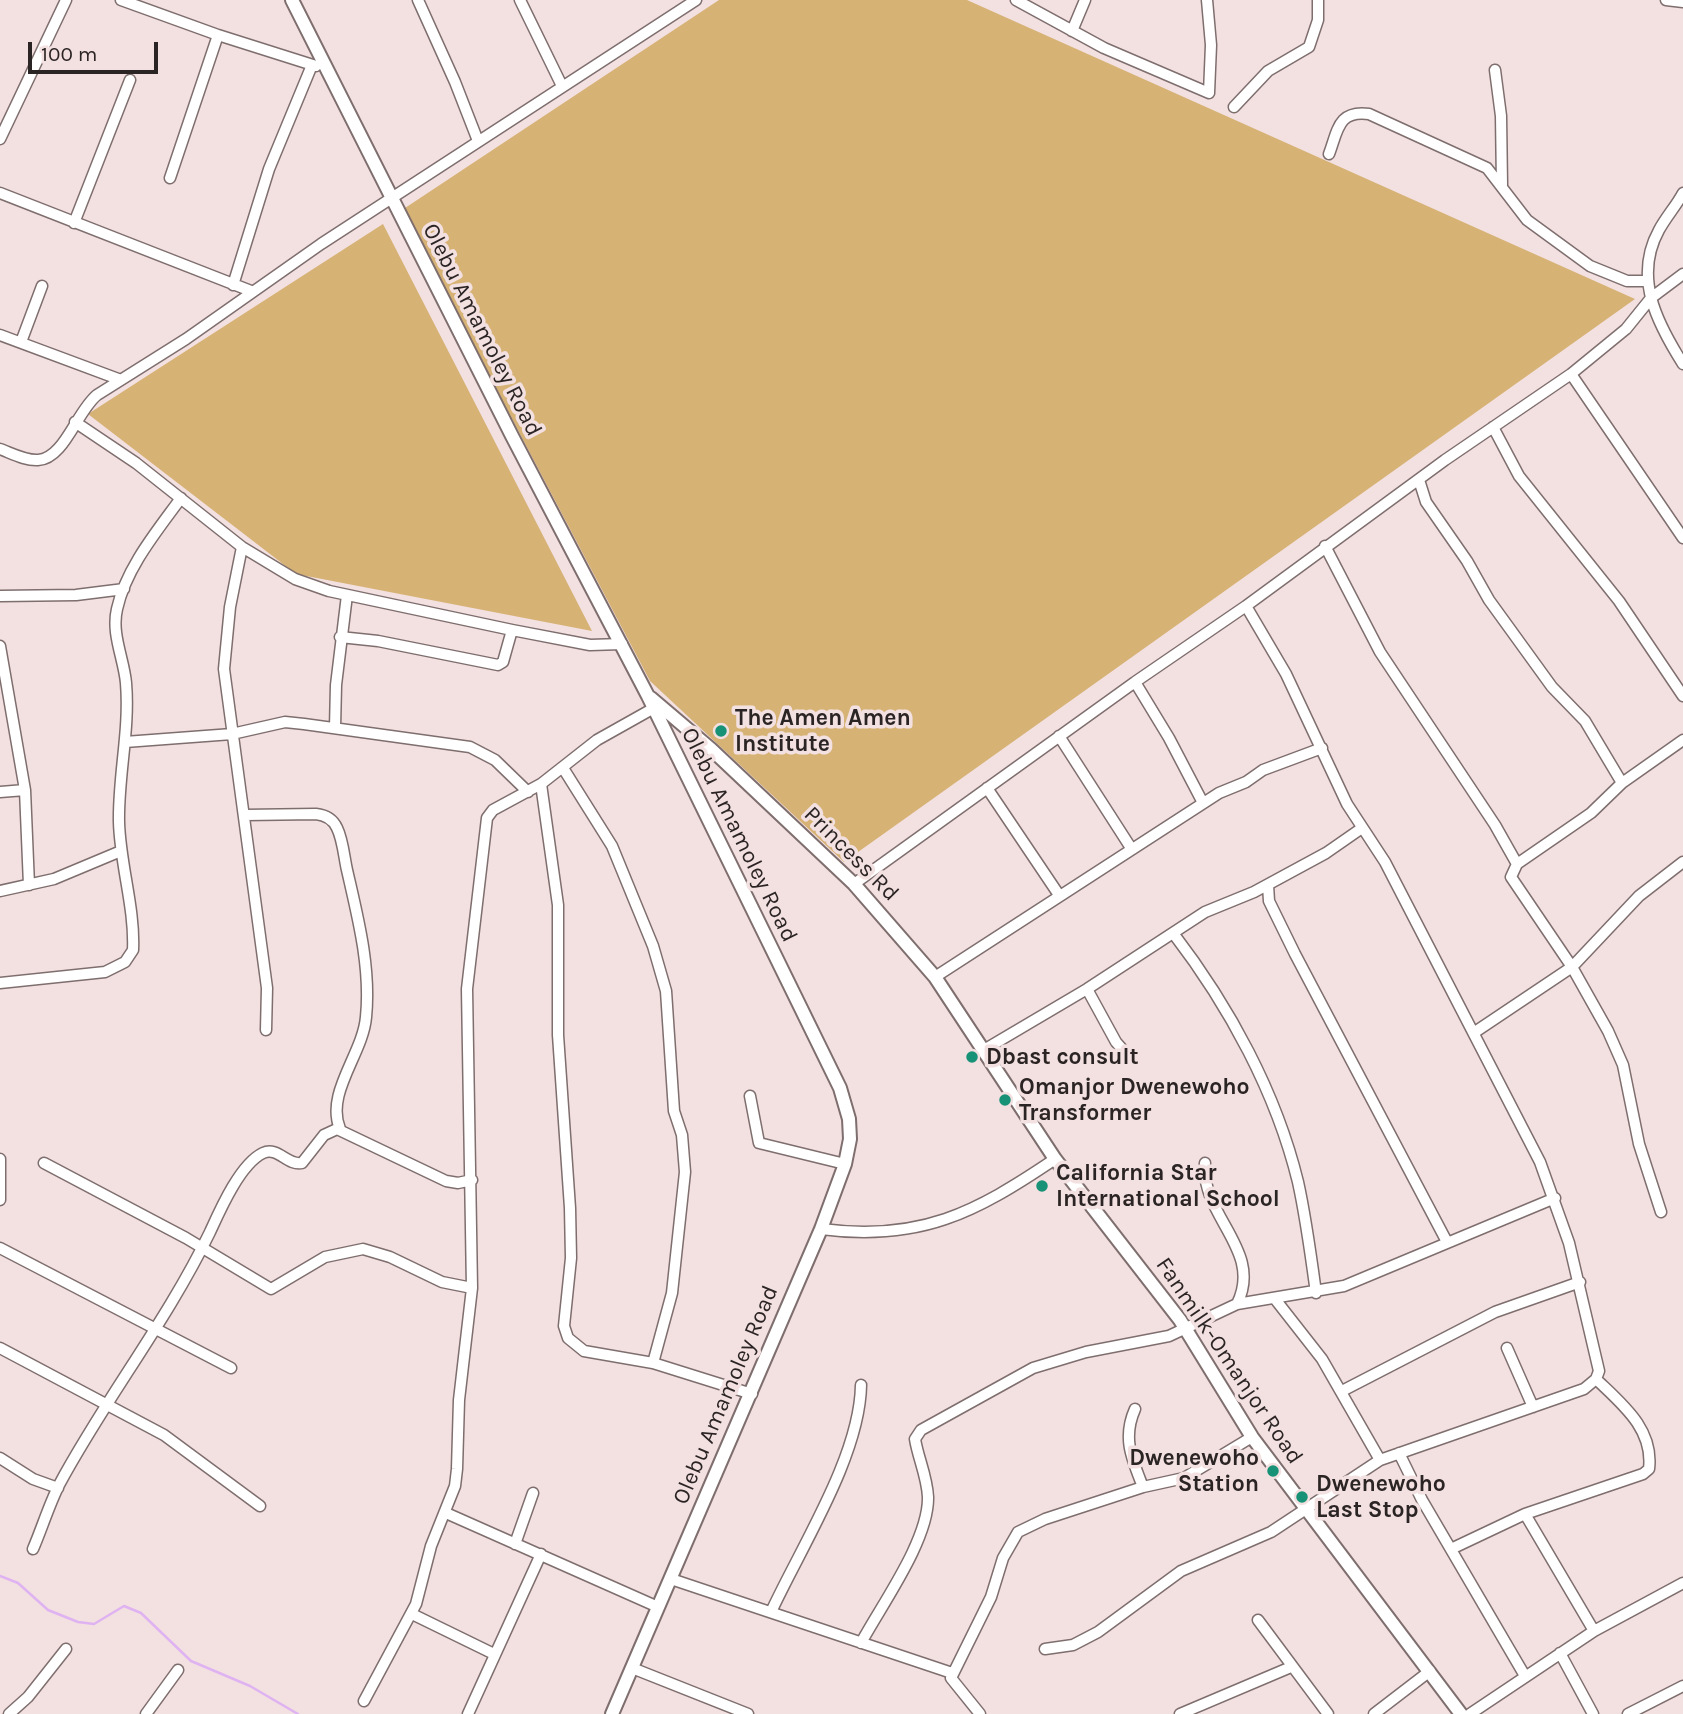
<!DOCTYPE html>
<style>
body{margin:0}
#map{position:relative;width:1683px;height:1714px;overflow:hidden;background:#f3e0e0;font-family:Karla,sans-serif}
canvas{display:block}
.scale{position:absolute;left:28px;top:42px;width:130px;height:32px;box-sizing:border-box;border:4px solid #2b2424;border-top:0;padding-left:9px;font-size:21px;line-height:24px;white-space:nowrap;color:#2b2424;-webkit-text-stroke:5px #f3e0e0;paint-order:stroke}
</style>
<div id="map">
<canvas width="1683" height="1714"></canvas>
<div class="scale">100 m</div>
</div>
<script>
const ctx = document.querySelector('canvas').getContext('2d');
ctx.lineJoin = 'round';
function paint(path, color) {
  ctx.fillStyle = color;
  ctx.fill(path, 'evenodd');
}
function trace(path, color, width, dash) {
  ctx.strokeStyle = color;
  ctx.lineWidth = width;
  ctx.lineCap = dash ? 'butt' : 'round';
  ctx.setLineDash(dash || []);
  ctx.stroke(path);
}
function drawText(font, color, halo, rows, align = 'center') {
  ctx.font = font + ' Karla,sans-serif';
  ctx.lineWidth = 7;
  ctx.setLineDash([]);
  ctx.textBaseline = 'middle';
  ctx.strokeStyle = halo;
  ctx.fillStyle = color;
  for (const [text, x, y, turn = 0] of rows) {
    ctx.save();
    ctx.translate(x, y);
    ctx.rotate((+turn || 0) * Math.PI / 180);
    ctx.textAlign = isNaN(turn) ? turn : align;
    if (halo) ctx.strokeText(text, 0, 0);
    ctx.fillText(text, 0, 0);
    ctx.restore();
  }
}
paint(new Path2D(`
 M719 0H967L1635 299 844 862 650 681 402 210Z
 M383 224 592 631 296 574 88 414Z`), '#d6b275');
trace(new Path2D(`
 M0 1576 18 1583 48 1610 78 1622 94 1624 124 1606 141 1613 191 1661 250 1686 298 1714`), '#dfb3f2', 2.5);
const minor = new Path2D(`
 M121 0 218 35 316 66
 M418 0 455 82 478 141
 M520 0 562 86
 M1016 0 1104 48 1209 93 1211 45 1207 0
 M1666 0 1683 2
 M1072 31 1085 0
 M1495 70 1501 116 1502 185
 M1234 107 1268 71 1309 47 1318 20V0
 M0 139 66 0
 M1329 154C1338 130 1338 110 1369 114L1487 168 1527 220 1590 266 1627 281H1646
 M170 178 218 35
 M0 193 251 291
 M1683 193C1676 206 1666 217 1659 230 1633 277 1657 323 1683 364
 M74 223 130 80
 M233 285 269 169 312 65
 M0 335 121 380
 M21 342 42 286
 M1571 374 1683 538
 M75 422 136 463 242 547 295 579 329 591 512 630 590 645 622 644
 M1493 427 1519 476 1619 601 1683 696
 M0 449C11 453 26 461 38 460 64 459 77 411 97 395L186 339 321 244 696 0
 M1419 480 1426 502 1467 561 1489 600 1552 687 1585 721 1622 783
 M1325 546 1380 652 1495 825 1517 864
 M242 547 230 607 224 669 267 988 266 1030
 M0 596 76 595 124 589
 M340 637 378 641 498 665 503 662 512 630
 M0 646 25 790 29 885
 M1135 682 1169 738 1203 803
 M335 728 336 685 347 595
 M1059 736 1131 848
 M125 742 232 734 285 722 304 724 470 747 495 760 528 792
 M563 768 612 846 653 946 666 991 674 1111 682 1135 685 1172 672 1293 653 1363
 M541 784 558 905V1035L570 1208 571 1258 564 1326 568 1338 584 1351 653 1363 752 1394
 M987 788 1059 895
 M0 792 25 790
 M245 815 316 814C325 815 333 819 337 828 343 840 344 857 347 870 358 918 371 968 366 1017 363 1054 325 1093 340 1129
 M854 884 1135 682 1246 606 1445 460 1571 374 1626 329 1651 298 1683 274
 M1268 885 1269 901 1295 954 1447 1242
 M0 891 54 879 121 851
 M1173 933C1229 1006 1276 1092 1298 1182 1306 1218 1311 1256 1316 1293
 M935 977 1219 793 1246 782 1263 770 1322 748
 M0 983 105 972 125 962 133 950C135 908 120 864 119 822 118 776 130 730 126 683 124 659 111 634 117 609 126 568 157 531 181 498
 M1087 989 1116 1042 1130 1058
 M1475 1032 1572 967 1639 896 1683 862
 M982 1051 1087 989 1205 912 1254 892 1326 853 1362 828
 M750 1096 759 1143 845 1164
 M0 1159V1200
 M44 1163 186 1238 271 1289 325 1257 363 1249 390 1257 442 1282 472 1288
 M1205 1163C1200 1216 1264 1250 1237 1304
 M1661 1212 1639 1144 1623 1065 1608 1031 1572 967 1511 877 1517 864 1591 813 1622 783 1683 740
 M821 1229C920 1242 975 1213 1055 1159
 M0 1248 231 1368
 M1275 1299 1322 1359 1380 1460
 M0 1348 164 1435 260 1506
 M1507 1348 1533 1407
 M1342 1391 1495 1312 1580 1282
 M1135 1409C1122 1438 1132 1459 1143 1487
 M1399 1453 1422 1500 1525 1676
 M0 1458 33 1479 58 1488
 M446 1513 658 1607
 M1525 1514 1594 1631
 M515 1544 533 1493
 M33 1549C42 1528 49 1505 59 1485 105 1399 167 1321 210 1232 220 1210 240 1164 263 1153 278 1146 287 1166 302 1163L324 1135 337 1129 446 1181 458 1183 472 1180
 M1451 1549 1525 1514 1643 1474 1649 1469C1654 1429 1622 1404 1596 1379
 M671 1579 952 1673
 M771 1612C801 1547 860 1456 861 1385
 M412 1614 494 1654
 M1258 1620 1328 1714
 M861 1643C882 1604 929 1540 928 1497 927 1476 918 1458 915 1439L921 1430 1033 1368 1086 1352 1169 1336 1237 1304 1344 1286 1555 1198
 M1045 1649 1073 1645 1098 1632 1181 1571 1271 1532 1380 1460 1584 1389 1596 1379 1599 1371 1569 1243 1540 1162 1385 862 1347 804 1286 674 1246 606
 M1560 1653 1593 1714
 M632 1668 748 1714
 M364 1701 416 1604 431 1546 455 1486 457 1469 459 1400 472 1288 467 989 487 818 493 810 541 784 597 740 654 708
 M9 1714 28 1697 66 1649
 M146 1714 178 1670
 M468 1714 541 1554
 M980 1714 951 1678 991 1597 1003 1558 1018 1532 1045 1519 1143 1487 1184 1478 1252 1437
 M1180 1714 1291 1667
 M1374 1714 1430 1671
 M1470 1714 1594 1631 1683 1583
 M1628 1714 1683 1686`);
const tertiary = new Path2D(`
 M292 0 512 436 648 696 840 1088 849 1119 850 1139 845 1164 821 1229 612 1714
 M651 698 711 749 854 884 935 977 1055 1159 1180 1320 1252 1437 1461 1714`);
trace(minor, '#7f6e6e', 13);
trace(tertiary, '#7f6e6e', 16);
trace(minor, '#fff', 10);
trace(tertiary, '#fff', 12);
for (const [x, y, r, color] of [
 [721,731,7,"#189277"],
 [972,1057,7,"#189277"],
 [1005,1100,7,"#189277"],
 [1042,1186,7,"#189277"],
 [1273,1471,7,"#189277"],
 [1302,1497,7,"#189277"]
]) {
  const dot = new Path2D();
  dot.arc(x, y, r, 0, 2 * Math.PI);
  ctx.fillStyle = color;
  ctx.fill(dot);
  trace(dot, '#f3e0e0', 2.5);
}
drawText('23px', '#2b2424', '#f3e0e0', [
 ["Olebu Amamoley Road",482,330,63],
 ["Olebu Amamoley Road",739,835,64],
 ["Princess Rd",851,854,45],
 ["Fanmilk-Omanjor Road",1229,1361,56],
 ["Olebu Amamoley Road",726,1395,-67]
]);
drawText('bold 23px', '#2b2424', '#f3e0e0', [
 ["The Amen Amen",735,718],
 ["Institute",735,744],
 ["Dbast consult",986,1057],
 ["Omanjor Dwenewoho",1019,1087],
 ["Transformer",1019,1113],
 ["California Star",1056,1173],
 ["International School",1056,1199],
 ["Dwenewoho",1259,1458,"right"],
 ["Station",1259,1484,"right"],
 ["Dwenewoho",1316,1484],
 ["Last Stop",1316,1510]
], 'left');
</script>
